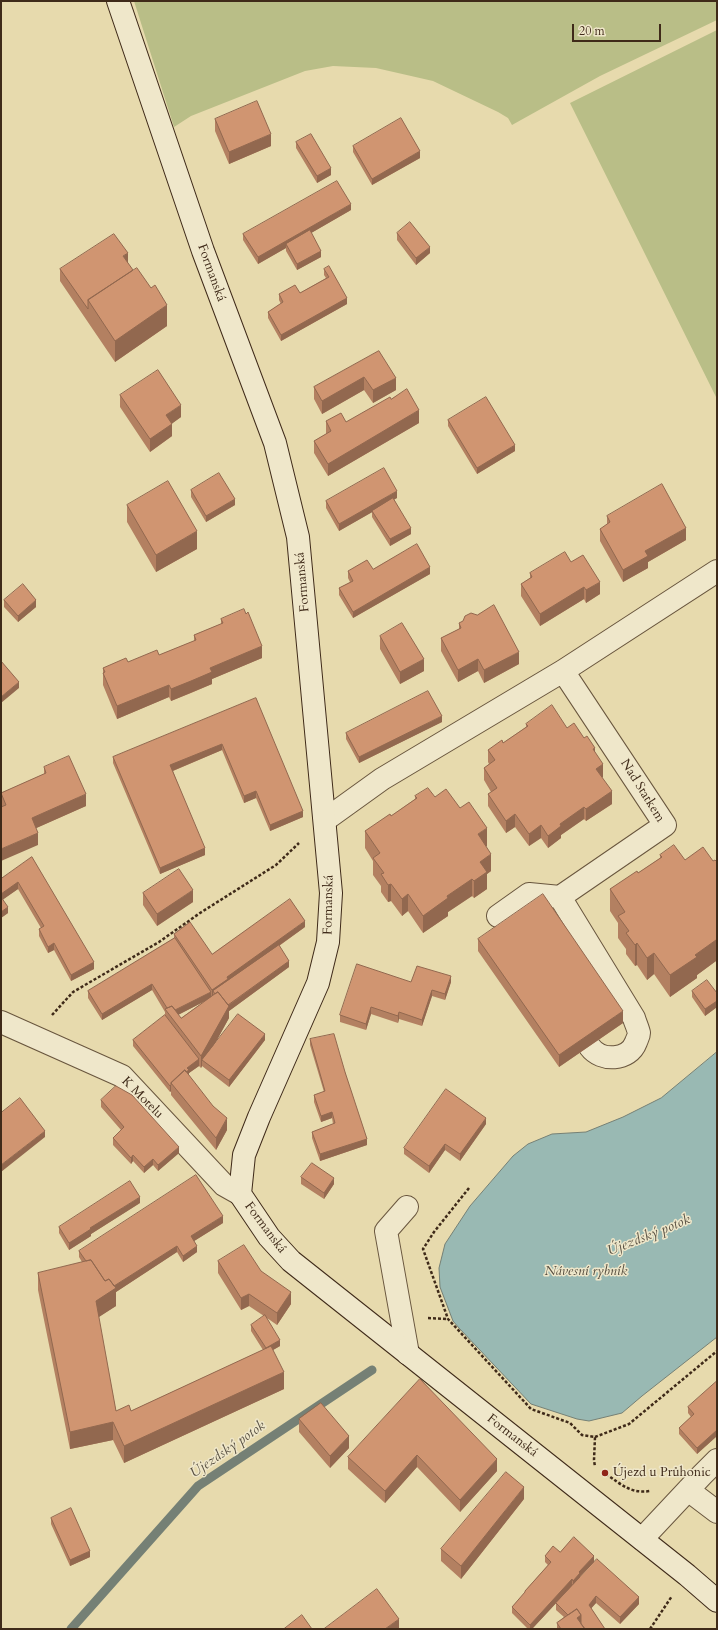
<!DOCTYPE html>
<meta charset="utf-8">
<style>
body{margin:0}
#map{position:relative;width:718px;height:1630px;overflow:hidden;background:#e7daad;font-family:Cardo,serif}
canvas{display:block}
.frame{position:absolute;inset:0;border:2px solid #3f2a19;pointer-events:none}
.scale{position:absolute;left:572px;top:24px;width:89px;height:18px;box-sizing:border-box;border:2px solid #3f2a19;border-top:0;padding-left:5px;font-size:12px;line-height:14px;white-space:nowrap;color:#3f2a19;-webkit-text-stroke:3px #efe7ca;paint-order:stroke}
</style>
<div id="map">
<canvas width="718" height="1630"></canvas>
<div class="frame"></div>
<div class="scale">20 m</div>
</div>
<script>
const ctx = document.querySelector('canvas').getContext('2d');
ctx.lineJoin = 'round';
function paint(path, color) {
  ctx.fillStyle = color;
  ctx.fill(path, 'evenodd');
}
function trace(path, color, width, dash) {
  ctx.strokeStyle = color;
  ctx.lineWidth = width;
  ctx.lineCap = dash ? 'butt' : 'round';
  ctx.setLineDash(dash || []);
  ctx.stroke(path);
}
function drawText(font, color, halo, rows, align = 'center') {
  ctx.font = font + ' Cardo,serif';
  ctx.lineWidth = 3;
  ctx.setLineDash([]);
  ctx.textBaseline = 'middle';
  ctx.strokeStyle = halo;
  ctx.fillStyle = color;
  for (const [text, x, y, turn = 0] of rows) {
    ctx.save();
    ctx.translate(x, y);
    ctx.rotate((+turn || 0) * Math.PI / 180);
    ctx.textAlign = isNaN(turn) ? turn : align;
    if (halo) ctx.strokeText(text, 0, 0);
    ctx.fillText(text, 0, 0);
    ctx.restore();
  }
}
paint(new Path2D(`
 M134 1H717V20L600 76 512 125 508 118 498 112 433 81 376 68 333 66 305 71 191 116 174 127Z
 M717 30V399L570 103Z`), '#b9be87');
const water = new Path2D(`
 M717 1052V1337L642 1396 622 1413 589 1421 577 1419 531 1404 459 1328 453 1321 440 1287 439 1268 445 1244 470 1206 513 1156 528 1144 552 1134 586 1132 623 1117 661 1098Z`);
paint(water, '#99b9b3');
trace(water, '#758075', 1);
trace(new Path2D(`
 M71 1629 198 1486 372 1370`), '#758075', 9);
const street = new Path2D(`
 M325 820 382 779 563 671 717 571
 M560 897 634 1018C635 1022 638 1028 639 1033 639 1036 637 1039 636 1042 629 1061 601 1062 590 1047
 M498 916 529 894 560 897 665 825 563 671
 M1 1022 122 1076 224 1185 240 1194
 M407 1207 386 1231 408 1354
 M688 1490 717 1512
 M642 1539 702 1475 717 1460`);
const secondary = new Path2D(`
 M118 1 203 251 275 443 298 537 331 893 328 942 318 983 259 1117 244 1155 240 1194 269 1237 291 1261 687 1575 717 1601`);
trace(street, '#69563e', 24);
trace(secondary, '#3f2a19', 24);
trace(new Path2D(`
 M52 1015 73 992 159 942 200 913 276 865 299 843
 M469 1188 434 1232 423 1249 448 1319 531 1409 570 1423 582 1435 595 1437 594 1460 595 1467
 M428 1318 448 1319
 M595 1437 629 1424 717 1351
 M606 1474C621 1484 630 1494 650 1491
 M650 1629 672 1596`), '#3f2a19', 2.5, [3, 2]);
trace(street, '#efe7ca', 22);
trace(secondary, '#efe7ca', 22);
paint(new Path2D(`
 M215 119 271 146 229 164 215 131Z
 M296 142 331 175 317 183 296 148Z
 M353 146 420 158 372 185 353 152Z
 M351 210 311 233 321 257 297 270 286 251V248L258 264 243 240V234Z
 M397 233 430 253 416 265 397 240Z
 M128 263 167 326 115 362 60 281V269Z
 M324 269 347 304 281 341 268 318V312L281 304 279 300V294L300 293 326 278 324 275Z
 M379 351 396 390 373 403 364 390 322 414 314 399V387Z
 M120 395 181 417 171 424 172 436 150 452 120 407Z
 M391 399 419 423 328 476 314 453V441L326 434V421L346 422Z
 M448 420 515 451 477 474 448 426Z
 M191 490 235 505 206 522 191 497Z
 M397 498 394 499 411 534 390 546 372 517V512L339 531 326 508V501Z
 M127 505 197 549 156 572 127 522Z
 M607 516 686 540 648 562V568L623 582 600 541V529L607 525Z
 M571 562 600 594 586 603 584 599 540 626 521 596V584L530 578V573Z
 M348 571 430 574 353 618 339 595V588L350 582 348 578Z
 M4 600 36 607 18 622 4 607Z
 M221 619 262 658 212 679V684L191 693 171 701 169 697 117 719 103 685V668L159 655 194 641V635L221 624Z
 M459 623 519 664 484 683 478 671 458 682 441 651V638L459 629Z
 M380 636 424 671 400 684 380 649Z
 M256 698 303 817 270 831 256 798 244 803 222 750 173 771 205 855 160 874 113 763V757Z
 M442 722 359 763 346 739V733Z
 M526 724 567 728 595 753 603 777H602L612 804 586 821 584 819 561 835V838L548 848 541 838 529 846 515 827 506 833 488 806V794L491 792 484 780V768L489 764 488 762V750L503 743 526 727Z
 M44 767 86 806 36 828 38 845 1 807V793L44 774Z
 M415 796 435 797 460 808 487 846H486L491 871 487 874V889L474 898 472 896 448 912V916L423 933 408 911 402 916 391 901 388 902 381 892V886L373 875V861L365 848V831L391 816 415 799Z
 M660 855 685 860 713 861 717 862V962L716 961 697 975V978L670 997 654 974 647 980 637 965 635 966 626 954V949L618 938V923L610 911V889L638 873 660 858Z
 M32 857 94 969 71 981 54 950 48 953 39 936V929L41 928 18 889 3 899 8 913 1 918V879Z
 M143 893 193 902 157 926 143 905Z
 M305 927 279 946 289 967 229 1011V1018L214 1045 265 1040 229 1087 202 1066 201 1068 199 1066 189 1073V1076L227 1130 216 1150 171 1095V1091L170 1092 133 1046V1040L165 1015V1012L152 990 102 1020 88 998V991L174 938V934L212 954ZM205 1001 181 1018 178 1015Z
 M478 939 623 1023 559 1067 478 951Z
 M411 982H451L445 1000 432 996 422 1026 399 1019 398 1023 371 1014 366 1030 340 1022V1015Z
 M692 991 717 993V1007L705 1016 692 997Z
 M310 1039 345 1072 367 1145 320 1161 312 1138V1132L333 1124 332 1118 321 1122 314 1102V1095L324 1092 310 1045Z
 M101 1100 179 1153 158 1171 153 1165 144 1173 133 1161 131 1164 113 1145V1138L121 1130 101 1107Z
 M486 1124 460 1161 445 1150 429 1173 404 1154V1148Z
 M301 1177 334 1184 324 1199 301 1184Z
 M140 1203 91 1234V1236L69 1250 59 1233V1227Z
 M223 1223 194 1241 197 1252 183 1262 177 1252 116 1292V1306L98 1317 116 1411H131L263 1350 251 1331V1325L264 1316 249 1306 241 1310 218 1273V1261L261 1271 291 1304 277 1325 267 1318 280 1346 273 1350 284 1389 124 1463 113 1440 70 1449 38 1290V1273L82 1262 79 1257V1251Z
 M420 1379 497 1471 460 1512 417 1467 385 1503 348 1469V1457Z
 M717 1381V1436L697 1454 679 1434V1428L691 1417 688 1413V1407Z
 M299 1419 349 1448 330 1468 299 1432Z
 M524 1499 461 1579 441 1561V1549Z
 M51 1518 90 1557 70 1566 51 1524Z
 M560 1552 594 1562 580 1577 639 1604 620 1624 596 1603 591 1608 605 1629H557V1623L564 1617 556 1610V1603L572 1586 532 1629H528L512 1613V1607L525 1593V1591L548 1565 545 1562V1556Z`), '#b38061');
paint(new Path2D(`
 M271 134V146L229 164V152Z
 M420 151V158L372 185V179Z
 M331 168V175L317 183V176Z
 M351 204V210L287 247 286 244V248L258 264V257Z
 M430 247V253L416 265V258Z
 M321 251V257L297 270V264Z
 M128 253V265L123 256Z
 M347 298V304L281 341V335Z
 M167 305V326L115 362V341Z
 M364 377V390L322 414V401Z
 M396 378V390L373 403V390Z
 M181 405V417L166 428V415Z
 M419 410V423L328 476V464Z
 M172 424V436L150 452V439Z
 M515 445V451L477 474V468Z
 M397 491V498L339 531V524Z
 M235 499V505L206 522V516Z
 M411 528V534L390 546V539Z
 M686 528V540L648 562V568L623 582V570L645 551Z
 M197 531V549L156 572V555Z
 M430 567V574L353 618V612Z
 M600 582V594L586 603V590Z
 M584 587V599L540 626V614Z
 M36 600V607L18 622V616Z
 M262 646V658L212 679V684L171 701V689L210 668Z
 M519 652V664L484 683V670Z
 M424 659V671L400 684V672Z
 M478 659V671L458 682V670Z
 M19 682V688L1 703V697Z
 M169 685V697L117 719V706Z
 M442 716V722L359 763V757Z
 M222 744V750L170 772V765Z
 M595 748V760L593 749Z
 M603 764V777L596 781V769Z
 M256 791V798L244 803V796Z
 M612 791V804L586 821V809Z
 M86 794V806L32 830V818Z
 M584 807V819L561 835V838L548 848V836L560 824Z
 M303 811V817L270 831V825Z
 M515 814V827L506 833V821Z
 M541 825V838L529 846V834Z
 M487 828V846L478 852V834Z
 M38 833V845L1 861V849Z
 M205 848V855L160 874V868Z
 M491 854V871L487 874V889L474 898V881L480 862Z
 M472 879V896L448 912V916L423 933V916L447 896Z
 M18 882V889L1 901V894Z
 M391 884V901L388 902V885Z
 M193 890V902L157 926V914Z
 M408 894V911L402 916V899Z
 M8 907V913L1 918V912Z
 M305 921V927L228 982 213 991V996L212 997V990L227 977Z
 M716 940V961L697 975V978L670 997V975L695 955Z
 M54 943V950L48 953V947Z
 M637 943V965L635 966V945Z
 M654 953V974L647 980V958Z
 M289 961V967L229 1011V1018L205 1062 202 1060V1066L201 1068V1056L225 1008Z
 M94 962V969L71 981V975Z
 M451 976V982L445 1000V994Z
 M152 984V990L102 1020V1014Z
 M432 990V996L422 1026V1020Z
 M211 992V998L172 1018 170 1013Z
 M717 1001V1007L705 1016V1009Z
 M371 1007V1014L366 1030V1024Z
 M623 1011V1023L559 1067V1055Z
 M399 1012V1019L398 1023V1016Z
 M265 1034V1040L229 1087V1080Z
 M199 1059V1066L189 1073V1077L175 1088 187 1068Z
 M171 1085V1091L170 1092V1086Z
 M332 1112V1118L321 1122V1116Z
 M227 1118V1130L216 1150V1138Z
 M486 1118V1124L460 1161V1154Z
 M45 1131V1137L1 1172V1165Z
 M367 1139V1145L320 1161V1154Z
 M445 1144V1150L429 1173V1166Z
 M179 1147V1153L158 1171V1165Z
 M133 1155V1161L131 1164V1158Z
 M153 1159V1165L144 1173V1167Z
 M334 1178V1184L324 1199V1193Z
 M140 1197V1203L91 1234V1236L69 1250V1243L90 1228Z
 M223 1216V1223L191 1243V1236Z
 M177 1246V1252L116 1292V1306L96 1319V1301L105 1292Z
 M197 1246V1252L183 1262V1256Z
 M291 1292V1304L277 1325V1313Z
 M249 1294V1306L241 1310V1298Z
 M280 1340V1346L266 1354V1348Z
 M284 1372V1389L124 1463V1446Z
 M113 1422V1440L70 1449V1432Z
 M717 1430V1436L697 1454V1448Z
 M349 1436V1448L330 1468V1456Z
 M417 1455V1467L385 1503V1491Z
 M497 1459V1471L460 1512V1500Z
 M524 1487V1499L461 1579V1566Z
 M90 1551V1557L70 1566V1560Z
 M594 1556V1562L580 1576V1579L573 1587V1581L579 1572Z
 M572 1579V1586L532 1629H530V1625Z
 M596 1596V1603L589 1611V1605Z
 M639 1597V1604L620 1624V1617Z
 M581 1615V1629L577 1618Z
 M399 1619V1629H385Z`), '#92684f');
const building = new Path2D(`
 M257 101 271 134 229 152 215 119Z
 M401 118 420 151 372 179 353 146Z
 M311 134 331 168 317 176 296 142Z
 M337 181 351 204 258 257 243 234Z
 M410 222 430 247 416 258 397 233Z
 M310 230 321 251 297 264 286 244Z
 M114 234 128 253 123 256 133 270 88 300V309L60 269Z
 M329 266 347 298 281 335 268 312 283 302 279 294 295 285 300 293 329 277 324 269Z
 M137 268 151 288 155 285 167 305 115 341 88 300Z
 M379 351 396 378 373 390 364 377 322 401 314 387Z
 M158 370 181 405 166 415 172 424 150 439 120 395Z
 M407 389 419 410 328 464 314 441 331 431 326 421 341 413 346 422 390 397 391 399Z
 M486 397 515 445 477 468 448 420Z
 M384 468 397 491 339 524 326 501Z
 M219 473 235 499 206 516 191 490Z
 M168 481 197 531 156 555 127 505Z
 M662 484 686 528 645 551 648 556 623 570 600 529 610 522 607 516Z
 M393 498 411 528 390 539 372 511Z
 M417 544 430 567 353 612 339 588 353 581 348 571 367 560 373 569Z
 M565 552 571 562 583 555 600 582 586 590 584 587 540 614 521 584 532 577 530 573Z
 M23 584 36 600 18 616 4 600Z
 M494 605 519 652 484 670 478 659 458 670 441 638 461 628 459 623 463 621 465 616 471 613 477 615Z
 M244 609 246 614 248 612 262 646 210 668 212 672 191 681 171 689 169 685 117 706 103 673 105 672 103 668 126 658 128 662 157 650 159 655 196 640 194 635 223 623 221 619Z
 M402 623 424 659 400 672 380 636Z
 M1 661 19 682 1 697Z
 M428 691 442 716 359 757 346 733Z
 M256 698 303 811 270 825 256 791 244 796 222 744 170 765 205 848 160 868 113 757Z
 M552 705 567 728 574 723 584 738 587 736 595 748 593 749 603 764 596 769 612 791 586 809 584 807 560 824 561 826 548 836 541 825 529 834 515 814 506 821 488 794 497 788 484 768 495 760 488 750 502 740 503 743 528 726 526 724Z
 M69 756 86 794 32 818 38 833 1 849V807L6 805 1 793 46 773 44 767Z
 M428 788 435 797 446 789 460 808 469 802 487 828 478 834 491 854 480 862 487 872 474 881 472 879 447 896 448 898 423 916 408 894 402 899 391 884 388 885 381 874 384 873 373 858 380 853 365 831 390 814 391 816 417 798 415 796Z
 M674 845 685 860 703 847 713 861 715 860 717 862V941L716 940 695 955 697 957 670 975 654 953 647 958 637 943 635 945 626 933 629 931 618 916 625 912 610 889 637 871 638 873 662 857 660 855Z
 M32 857 94 962 71 975 54 943 48 947 39 929 44 926 18 882 1 894V879Z
 M179 869 193 890 157 914 143 893Z
 M543 894 623 1011 559 1055 478 939Z
 M1 897 8 907 1 912Z
 M290 899 305 921 227 977 228 979 212 990 174 934 190 922 212 954Z
 M175 938 211 992 175 1010 172 1006 167 1008 152 984 102 1014 88 991Z
 M279 945 289 961 228 1005 218 992 215 994 213 991Z
 M357 964 411 982 417 966 451 976 445 994 432 990 422 1020 399 1012 398 1016 371 1007 366 1024 340 1015Z
 M707 980 717 993V1001L705 1009 692 991Z
 M218 992 229 1006 201 1056 165 1009 172 1006 181 1018Z
 M238 1014 265 1034 229 1080 202 1060Z
 M165 1015 199 1059 187 1068 189 1070 186 1072 185 1070 171 1083V1085L170 1086 133 1040Z
 M334 1034 345 1072 367 1139 320 1154 312 1132 335 1123 332 1112 321 1116 314 1095 325 1091 310 1039Z
 M185 1070 213 1106 227 1118 216 1138 171 1083Z
 M116 1086 132 1095 179 1147 158 1165 153 1159 144 1167 133 1155 131 1158 113 1138 124 1127 101 1100Z
 M446 1089 486 1118 460 1154 445 1144 429 1166 404 1148Z
 M20 1098 45 1131 1 1165V1113Z
 M312 1163 334 1178 324 1193 301 1177Z
 M196 1175 223 1216 191 1236 197 1246 183 1256 177 1246 114 1286 109 1279 105 1281 91 1260 86 1261 79 1251Z
 M130 1181 140 1197 90 1228 91 1229 69 1243 59 1227Z
 M244 1245 261 1271 291 1292 277 1313 249 1294 241 1298 218 1261Z
 M91 1260 105 1281 109 1279 116 1288 96 1301 116 1411 129 1405 131 1411 271 1346 284 1372 124 1446 113 1422 70 1432 38 1273Z
 M265 1315 280 1340 266 1348 251 1325Z
 M420 1379 497 1459 460 1500 417 1455 385 1491 348 1457Z
 M717 1381V1430L697 1448 679 1428 694 1414 688 1407Z
 M321 1403 349 1436 330 1456 299 1419Z
 M506 1472 524 1487 461 1566 441 1549Z
 M71 1508 90 1551 70 1560 51 1518Z
 M574 1537 594 1556 579 1572 580 1573 573 1581 572 1579 530 1625 512 1607 525 1592V1591L551 1562 545 1556 553 1546 560 1552Z
 M597 1559 639 1597 620 1617 596 1596 589 1605 605 1629H585L581 1624V1615L577 1609 568 1615 556 1603Z
 M377 1589 399 1619 385 1629H324Z
 M577 1609 581 1615 577 1618 585 1629H561L557 1623Z
 M302 1615 312 1629H284Z`);
paint(building, '#d09571');
trace(building, '#92684f', 1);
for (const [x, y, r, color] of [
 [605,1473,4,"#8f2418"]
]) {
  const dot = new Path2D();
  dot.arc(x, y, r, 0, 2 * Math.PI);
  ctx.fillStyle = color;
  ctx.fill(dot);
  trace(dot, '#efe7ca', 1.5);
}
drawText('13px', '#3f2a19', '#efe7ca', [
 ["Formanská",211,273,70],
 ["Formanská",303,582,-95],
 ["Nad Statkem",642,791,58],
 ["Formanská",329,905,-89],
 ["K Motelu",142,1098,45],
 ["Formanská",265,1228,53],
 ["Formanská",512,1436,38]
]);
drawText('13px', '#3f2a19', '#efe7ca', [
 ["Újezd u Průhonic",613,1473]
], 'left');
drawText('italic 14px', '#564e40', '#efe7ca', [
 ["Újezdský potok",649,1236,-22],
 ["Návesní rybník",586,1272],
 ["Újezdský potok",228,1450,-35]
]);
</script>
